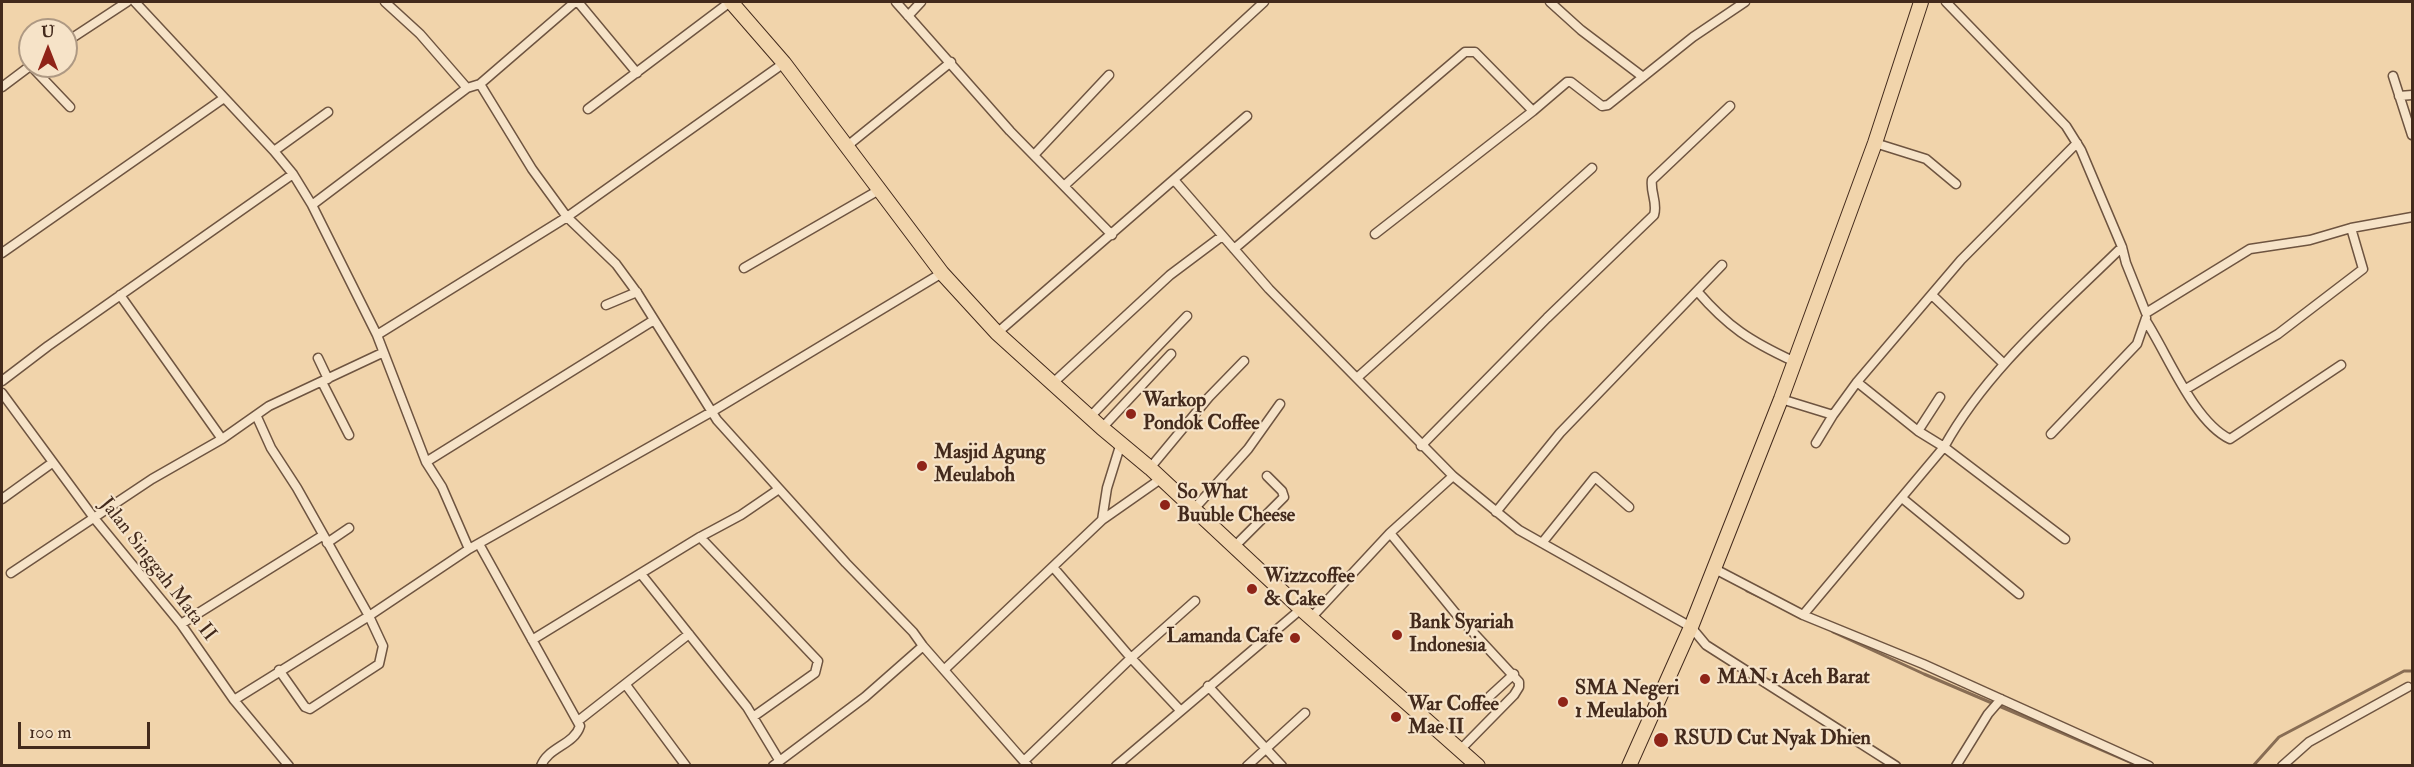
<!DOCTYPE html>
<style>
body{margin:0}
#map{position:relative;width:2414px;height:767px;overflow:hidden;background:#f1d4ab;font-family:"IM FELL Double Pica",serif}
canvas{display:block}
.frame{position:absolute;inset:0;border:3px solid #432a1c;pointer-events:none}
.north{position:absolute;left:18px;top:18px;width:60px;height:60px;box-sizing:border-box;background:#f6e3c8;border:2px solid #ae9983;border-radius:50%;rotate:0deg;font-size:16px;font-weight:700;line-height:24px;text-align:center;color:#432a1c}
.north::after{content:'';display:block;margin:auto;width:21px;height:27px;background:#8f2418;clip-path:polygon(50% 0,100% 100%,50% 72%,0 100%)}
.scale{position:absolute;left:18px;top:722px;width:132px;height:27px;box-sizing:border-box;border:3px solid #432a1c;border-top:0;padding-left:8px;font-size:18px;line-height:21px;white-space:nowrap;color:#432a1c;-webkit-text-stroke:4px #f6e3c8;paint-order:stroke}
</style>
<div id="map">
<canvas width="2414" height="767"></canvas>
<div class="frame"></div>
<div class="north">U</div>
<div class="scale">100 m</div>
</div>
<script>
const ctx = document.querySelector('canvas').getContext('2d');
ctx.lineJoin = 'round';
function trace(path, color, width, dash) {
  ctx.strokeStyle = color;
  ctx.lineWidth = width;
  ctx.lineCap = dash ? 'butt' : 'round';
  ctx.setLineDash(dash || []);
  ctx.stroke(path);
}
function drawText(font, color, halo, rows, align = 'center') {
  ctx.font = font + ' "IM FELL Double Pica",serif';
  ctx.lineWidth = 4.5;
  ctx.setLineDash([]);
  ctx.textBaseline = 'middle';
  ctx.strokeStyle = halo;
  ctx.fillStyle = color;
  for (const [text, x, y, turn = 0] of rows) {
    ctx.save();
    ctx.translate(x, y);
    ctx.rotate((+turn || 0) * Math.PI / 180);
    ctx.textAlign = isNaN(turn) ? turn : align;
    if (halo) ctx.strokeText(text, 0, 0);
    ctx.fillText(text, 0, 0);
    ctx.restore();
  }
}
trace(new Path2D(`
 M1747 591 1762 598
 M1833 632 1924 674 2137 765
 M2253 766 2279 737 2404 671H2412`), '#886d54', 3);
const minor = new Path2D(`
 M135 2 274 151 293 174 312 205 377 335 426 462 442 487 469 549
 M385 2 420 34 467 88
 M578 2 637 73
 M896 2 1010 131 1112 235
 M1550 2 1581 30 1643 77
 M1946 2 2066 126 2081 150 2122 247 2126 263 2146 313 2250 249 2310 240 2351 228 2412 217
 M908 16 921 2
 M66 42 127 2
 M31 66 70 107
 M2393 76 2412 135
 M480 84 532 169 567 217 616 264 638 294 717 420 846 563 913 632 923 646 1028 766
 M2 87 30 66
 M2399 96 2412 95
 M588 109 730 2
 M1875 143 1926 159 1956 184
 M846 147 951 62
 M274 151 328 112
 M1034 155 1109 75
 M1175 181 1269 289 1453 476 1519 530 1691 627 1706 645 1896 766
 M1064 186 1264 2
 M312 205 467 88 480 84 575 2
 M1375 234 1533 111
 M1234 249 1465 52H1475L1533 111 1567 82H1571L1602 106 1608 105 1693 37 1745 2
 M2 253 224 98
 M744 268 879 190
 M1697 291C1728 327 1750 341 1793 361
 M120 295 222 439
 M1932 295 2004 364
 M606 305 637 292
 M2146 321C2168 355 2194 422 2230 439L2341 365
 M997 333 1247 116
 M377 335 567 217 784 63
 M318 358 328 379
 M1358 377 1592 168
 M2 381 48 346 293 174
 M322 382 349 435
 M1053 383 1170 275 1222 236
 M2186 389 2278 334 2363 269 2351 228
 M2 393 94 518 181 624 234 700 289 766
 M1781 399 1833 415 1816 443
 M1833 415 1857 382
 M257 417 271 448 297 488 369 616 383 646 379 664 310 709 305 707 279 670
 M1090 417 1187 316
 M1102 428 1171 354
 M1918 431 1940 397
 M2051 434 2137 344 2146 318
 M1421 446 1547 318 1654 215C1658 203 1650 192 1652 180L1730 106
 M426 462 654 320
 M1150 468 1209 397 1244 361
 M1902 498 2019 594
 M2 499 52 463
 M1194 509 1248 449 1280 404
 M1496 512 1560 433 1722 265
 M1102 520 1107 488 1121 443
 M1390 533 1457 615 1519 682V687L1514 695 1460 750
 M700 537 818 661 815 673 753 717
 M2065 539 1944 447 1918 431 1857 382 1961 260 2077 143
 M327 543 349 528
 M1542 543 1595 477 1629 507
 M479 544 580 726C574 745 548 747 541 766
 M1235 546 1284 497 1282 491 1267 476
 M1053 567 1131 658 1179 709
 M1713 568 1803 615 1923 664 2149 766
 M11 573 152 479 222 439 269 406 382 353
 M641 574 747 707 779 760
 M1803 615 1944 447C1987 369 2059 309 2122 247
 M1311 618 1390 533 1453 476
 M181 624 322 536
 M532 640 700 537 741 515 779 489
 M945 669 1102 520 1162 478
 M626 685 686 766
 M1208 686 1282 766
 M1490 696 1514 674
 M234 700 369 616 469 549 713 411 942 273
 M578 721 689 634
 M1024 761 1131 658 1195 601
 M773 766 865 697 923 646
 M1116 766 1301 609
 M1247 766 1305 713
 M1956 766 1988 714 2001 699
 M2282 766 2309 742 2408 687`);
const primary = new Path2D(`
 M1629 766 1691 627 1781 399 1875 143 1921 2`);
const trunk = new Path2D(`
 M731 2 784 63 942 273 997 333 1102 428 1150 468 1301 609 1478 766`);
trace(minor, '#6e5440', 11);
trace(primary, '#432a1c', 16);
trace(trunk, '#432a1c', 16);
trace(minor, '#f6e3c8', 8);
trace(primary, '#f1d4ab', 14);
trace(trunk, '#f1d4ab', 14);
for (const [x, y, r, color] of [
 [1131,414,6,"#8f2418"],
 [922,466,6,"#8f2418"],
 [1165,505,6,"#8f2418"],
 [1252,589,6,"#8f2418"],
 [1397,635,6,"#8f2418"],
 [1295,638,6,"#8f2418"],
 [1705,679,6,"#8f2418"],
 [1563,702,6,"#8f2418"],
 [1396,717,6,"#8f2418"],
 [1661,740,8,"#8f2418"]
]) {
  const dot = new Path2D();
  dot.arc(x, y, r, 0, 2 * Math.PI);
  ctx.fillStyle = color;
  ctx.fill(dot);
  trace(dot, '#f6e3c8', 2);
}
drawText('bold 20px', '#432a1c', '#f6e3c8', [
 ["Warkop",1143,402],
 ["Pondok Coffee",1143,425],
 ["Masjid Agung",934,454],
 ["Meulaboh",934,477],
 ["So What",1177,494],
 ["Buuble Cheese",1177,517],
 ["Wizzcoffee",1264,578],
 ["& Cake",1264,601],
 ["Bank Syariah",1409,624],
 ["Indonesia",1409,647],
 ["Lamanda Cafe",1283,638,"right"],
 ["MAN 1 Aceh Barat",1717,679],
 ["SMA Negeri",1575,690],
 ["1 Meulaboh",1575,713],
 ["War Coffee",1408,706],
 ["Mae II",1408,729],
 ["RSUD Cut Nyak Dhien",1674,740]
], 'left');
drawText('20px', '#432a1c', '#f6e3c8', [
 ["Jalan Singgah Mata II",157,570,52]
]);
</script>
